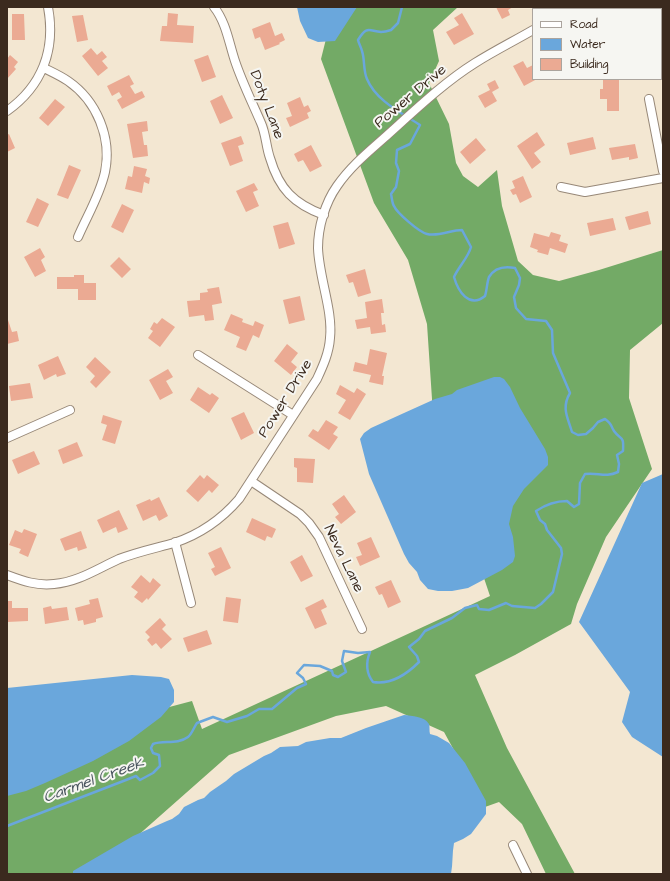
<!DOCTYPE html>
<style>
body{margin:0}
#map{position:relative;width:670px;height:881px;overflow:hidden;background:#f3e7d2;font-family:"Architects Daughter",sans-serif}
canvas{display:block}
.frame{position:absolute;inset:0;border:8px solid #3b2a1e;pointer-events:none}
.legend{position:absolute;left:532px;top:8px;width:130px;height:72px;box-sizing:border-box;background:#f6f6f2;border:1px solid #aba49d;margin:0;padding:5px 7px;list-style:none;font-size:12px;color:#3b2a1e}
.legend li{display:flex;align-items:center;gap:8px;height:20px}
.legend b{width:20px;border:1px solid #aba49d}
</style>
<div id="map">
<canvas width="670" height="881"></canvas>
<div class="frame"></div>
<ul class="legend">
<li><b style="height:5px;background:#fff"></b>Road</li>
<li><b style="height:11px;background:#6aa7dc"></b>Water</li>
<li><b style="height:11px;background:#ebaa93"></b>Building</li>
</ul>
</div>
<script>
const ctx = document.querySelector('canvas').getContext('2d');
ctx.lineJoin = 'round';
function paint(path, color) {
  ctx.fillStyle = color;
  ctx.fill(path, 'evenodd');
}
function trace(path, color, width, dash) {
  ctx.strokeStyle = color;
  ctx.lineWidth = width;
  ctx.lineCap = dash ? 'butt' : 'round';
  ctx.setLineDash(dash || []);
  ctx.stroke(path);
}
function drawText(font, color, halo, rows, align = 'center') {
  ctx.font = font + ' "Architects Daughter",sans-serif';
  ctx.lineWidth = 4;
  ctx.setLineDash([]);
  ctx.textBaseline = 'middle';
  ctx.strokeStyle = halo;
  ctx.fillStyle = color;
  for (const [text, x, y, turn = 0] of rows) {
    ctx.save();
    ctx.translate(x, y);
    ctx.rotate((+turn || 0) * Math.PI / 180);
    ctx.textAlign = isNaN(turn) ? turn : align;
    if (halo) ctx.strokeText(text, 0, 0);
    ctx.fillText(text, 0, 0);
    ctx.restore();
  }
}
paint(new Path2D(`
 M334 7H458L433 30 439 61 429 83 449 124 456 163 463 176 478 187 497 170 502 206 518 261 533 275 559 281 599 270 663 250V323L630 350 629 398 652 469 606 537 577 604 571 624 515 655 475 675 507 748 575 874H546L522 824 499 802 485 807 444 732 386 706 336 716 229 755 135 838 85 874H7V750L192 701 202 729 490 596 434 429 427 324 408 260 374 203 321 59Z`), '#73aa66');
paint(new Path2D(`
 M297 7H357L335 41 318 42 308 38 300 21Z
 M494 377H500L504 379 510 387 520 408 545 449 548 457V465L524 489 513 506 509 524 513 537 515 556 513 562 502 570 468 588 452 591H438L428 589 420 580 417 572 409 563 404 554 369 474 360 439 364 433 371 428 404 413 435 399 452 394 457 390Z
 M663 474V757L632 737 622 722 630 692 579 622 642 483Z
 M132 675 161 677 169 679 174 690V702L161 717 129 741 93 761 45 783 26 791 7 796V688Z
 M404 715C412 716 424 716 429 724 430 727 429 731 430 734L437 736 449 743 465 763 486 801V814L471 834 463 839 454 843C452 853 453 864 451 874H73V871L133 836 167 821 172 819 179 814 184 807 198 800 204 798 210 792 226 781 234 774 264 756 271 753 280 747 298 746 306 742 330 738H341L366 728Z`), '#6aa7dc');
trace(new Path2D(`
 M7 826 126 780 136 776 140 780 153 773 160 766 159 755 153 753 151 748 153 744C164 740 177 745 188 737 192 734 194 727 197 723L213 717 227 722 247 716 259 709H272L297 688 306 684 303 678 297 673 304 665 320 666 332 671 333 675 338 677 346 672 342 661 344 651 358 653 370 652C366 662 366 673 373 682 391 685 406 675 419 662L417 656 409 647 419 639 425 631 452 618 465 608 477 605 479 609 489 610 506 603 512 606 535 608 541 604 553 592 562 554 561 548 547 530 545 524 540 520 536 511C545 505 556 501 567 501L574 507 579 504 580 483 585 474C598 472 605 478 618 472L619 464 617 455 623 451C624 434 621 441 614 431 610 425 613 425 605 419L598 422 593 428 586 434 578 435 572 432C568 418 561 408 570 393L553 353 552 330 546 321 526 319 516 308 514 297 519 285 520 278 515 268C505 266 495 267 489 277 487 282 487 290 485 296 469 309 458 291 454 277 459 266 468 258 471 247L462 230C451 230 438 237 427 234 419 232 397 213 394 206 392 203 392 198 391 194L396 187 399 171 396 163 397 150 410 144 420 125C402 113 376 101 367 79 363 70 365 60 362 51 361 47 359 44 358 40 367 25 369 31 381 32 384 32 388 31 391 30L398 23 402 7`), '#6aa7dc', 2.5);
paint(new Path2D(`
 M496 7H513L508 10 510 15 502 19Z
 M592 7H598L602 9H591Z
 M168 13 178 14 177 25 194 26 193 43 160 41 162 26H167Z
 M462 13 474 34 454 45 446 32 459 25 454 18Z
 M12 14H24L25 40H12Z
 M83 15 88 40 77 42 72 16Z
 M270 22 275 36 282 33 285 40 279 43 280 44 265 50 260 37 255 39 252 29Z
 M91 48 97 55 102 51 107 57 102 61 108 68 98 76 82 56Z
 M10 55 18 62 14 67 16 69 7 79V59Z
 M208 55 216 77 202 82 194 60Z
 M523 61 527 68 533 65V79H537L524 86 513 66Z
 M129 75 134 84 130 86 135 94 142 91 145 97 122 109 117 100 122 97 119 92 112 96 107 86Z
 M603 79H619V111H607V99H600V89H603Z
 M495 80 499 88 492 92 497 101 485 108 478 96 490 90 487 84Z
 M222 95 233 118 220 124 210 101Z
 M300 97 304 107 308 105 311 111 307 113 309 118 290 127 286 118 292 116 287 103Z
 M55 99 65 107 48 126 39 118Z
 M147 121 148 131 142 132 144 145H147L148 156 133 158 127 124Z
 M537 132 545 145 534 153 541 162 532 169 517 146Z
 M9 134 15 148 7 152V135Z
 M241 136 244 144 238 146 243 161 230 166 221 143Z
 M593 137 596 149 570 155 567 143Z
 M476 138 486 150 470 164 460 152Z
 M635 144 638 158 629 160V157L612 160 609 148Z
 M311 145 322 166 310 172 303 160 298 162 294 154Z
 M69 165 81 170 68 199 57 195Z
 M134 166 147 169 145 176 150 178 149 184 144 182 142 193 125 189 128 176 132 177Z
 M523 176 532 197 520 203 516 194 513 195 510 190 515 188 512 181Z
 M254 183 258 190 253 192 259 206 246 212 236 191Z
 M37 198 49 204 38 227 26 222Z
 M122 204 134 210 123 233 111 227Z
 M648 211 651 224 629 230 625 217Z
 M613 218 616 230 590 236 587 223Z
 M288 222 295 244 279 249 273 226Z
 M551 232 561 235 559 241 568 244 565 253 550 248 548 255 537 252 538 250 530 247 534 233 549 237Z
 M40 248 45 257 41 260 46 271 35 277 24 257Z
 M119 257 131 269 122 278 110 266Z
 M365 269 371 293 358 297 353 282 349 283 346 275Z
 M74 275H84V283H96V300H78V289H57V277H74Z
 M219 287 222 303 212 305 214 320 205 321 204 315 189 317 187 301 200 300V293L208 292 207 289Z
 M300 296 305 320 289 324 283 300Z
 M382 299 384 313H381L382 325 385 324 386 332 371 334 370 327 357 329 355 320 367 318 365 302Z
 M231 314 243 319 242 322 253 326 255 321 264 325 259 338 253 335 246 351 236 347 240 337 224 330Z
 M7 317 12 332 17 331 19 341 7 344Z
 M162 318 175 327 160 347 148 338 153 331 150 329 154 322 157 324Z
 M287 344 298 353 291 362 297 367 291 375 274 361Z
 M370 349 387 353 382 376H384L383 385 369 382 371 375 353 371 355 362 367 365Z
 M58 356 66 374 57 377 56 374 44 380 38 365Z
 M95 357 111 372 96 388 90 382 95 376 86 367Z
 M168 369 173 377 166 381 173 393 160 400 149 380Z
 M30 383 33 398 11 401 9 386Z
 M340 385 354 393 357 388 366 394 350 420 338 413 346 400 336 394Z
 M198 387 210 395 212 393 219 398 209 413 190 400Z
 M244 412 254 433 241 440 231 418Z
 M103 415 122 421 115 444 102 440 107 425 101 423Z
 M326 420 338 427 333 434 338 437 329 450 308 436 313 429 318 432Z
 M77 442 83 456 63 464 58 450Z
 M34 451 40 464 18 474 12 460Z
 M294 458 315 459 313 483 297 482V468L294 467Z
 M200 475 204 479 207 475 219 485 212 493 209 490 198 502 186 491Z
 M344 495 356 512 341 524 335 517 339 514 332 504Z
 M159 497 168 516 159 521 156 515 143 521 136 505 150 499 151 501Z
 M119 510 128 529 118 533 116 527 103 533 97 520Z
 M252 518 276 529 272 538 267 536 265 541 246 532Z
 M24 529 37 534 28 557 19 553 21 549 9 545 15 530 22 533Z
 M81 531 87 548 78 551 77 547 65 551 60 539Z
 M371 537 380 557 360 566 356 557 362 555 357 543Z
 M221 547 231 568 215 576 211 569 215 567 208 553Z
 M302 555 313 576 301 582 290 562Z
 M141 575 150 583 153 578 161 585 148 600 147 598 142 603 134 597 138 592 131 587Z
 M391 580 401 602 388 608 382 594 379 595 375 587Z
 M226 597 241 599 238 623 223 621Z
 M98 598 103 617 96 619V622L84 625 83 620 78 621 75 608 90 604 89 600Z
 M323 599 327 607 321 610 327 624 315 629 305 608Z
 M7 601H12V608H28V621L7 622Z
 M51 606 52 609 67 607 69 620 45 624 43 608Z
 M160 618 166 625 162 629 172 639 161 649 156 643 152 646 147 640 150 637 145 632Z
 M207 630 212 644 188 652 183 638Z`), '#ebaa93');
const street = new Path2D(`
 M214 7C226 22 229 43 235 61 242 82 252 102 261 123 266 134 266 147 270 158 279 189 294 204 324 215
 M558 9 559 7
 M44 68C52 72 61 76 68 81 97 101 112 138 105 172 100 195 87 216 78 237
 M649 99 663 171
 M7 111C42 86 56 50 48 7
 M561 187 585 192 663 178
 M198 355 293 415
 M7 438 70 410
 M251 481 300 514 309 523 319 537 362 629
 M175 542 191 603
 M7 575C23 581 37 586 54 584 78 582 97 569 119 559 137 552 156 548 174 543 201 534 221 520 239 499L317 379C323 366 329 353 330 338 333 310 319 278 318 248 318 227 325 203 337 186 350 167 367 153 384 138 412 113 443 83 475 63 494 51 514 41 533 30
 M513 845 527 874`);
trace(street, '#978878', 10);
trace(street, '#fff', 8);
drawText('15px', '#3b2a1e', '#f6f6f2', [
 ["Power Drive",411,97,-40],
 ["Doty Lane",266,105,69],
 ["Power Drive",286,399,-58],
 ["Neva Lane",343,559,64]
]);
drawText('italic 16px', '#4b5660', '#f6f6f2', [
 ["Carmel Creek",94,781,-20]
]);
</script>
